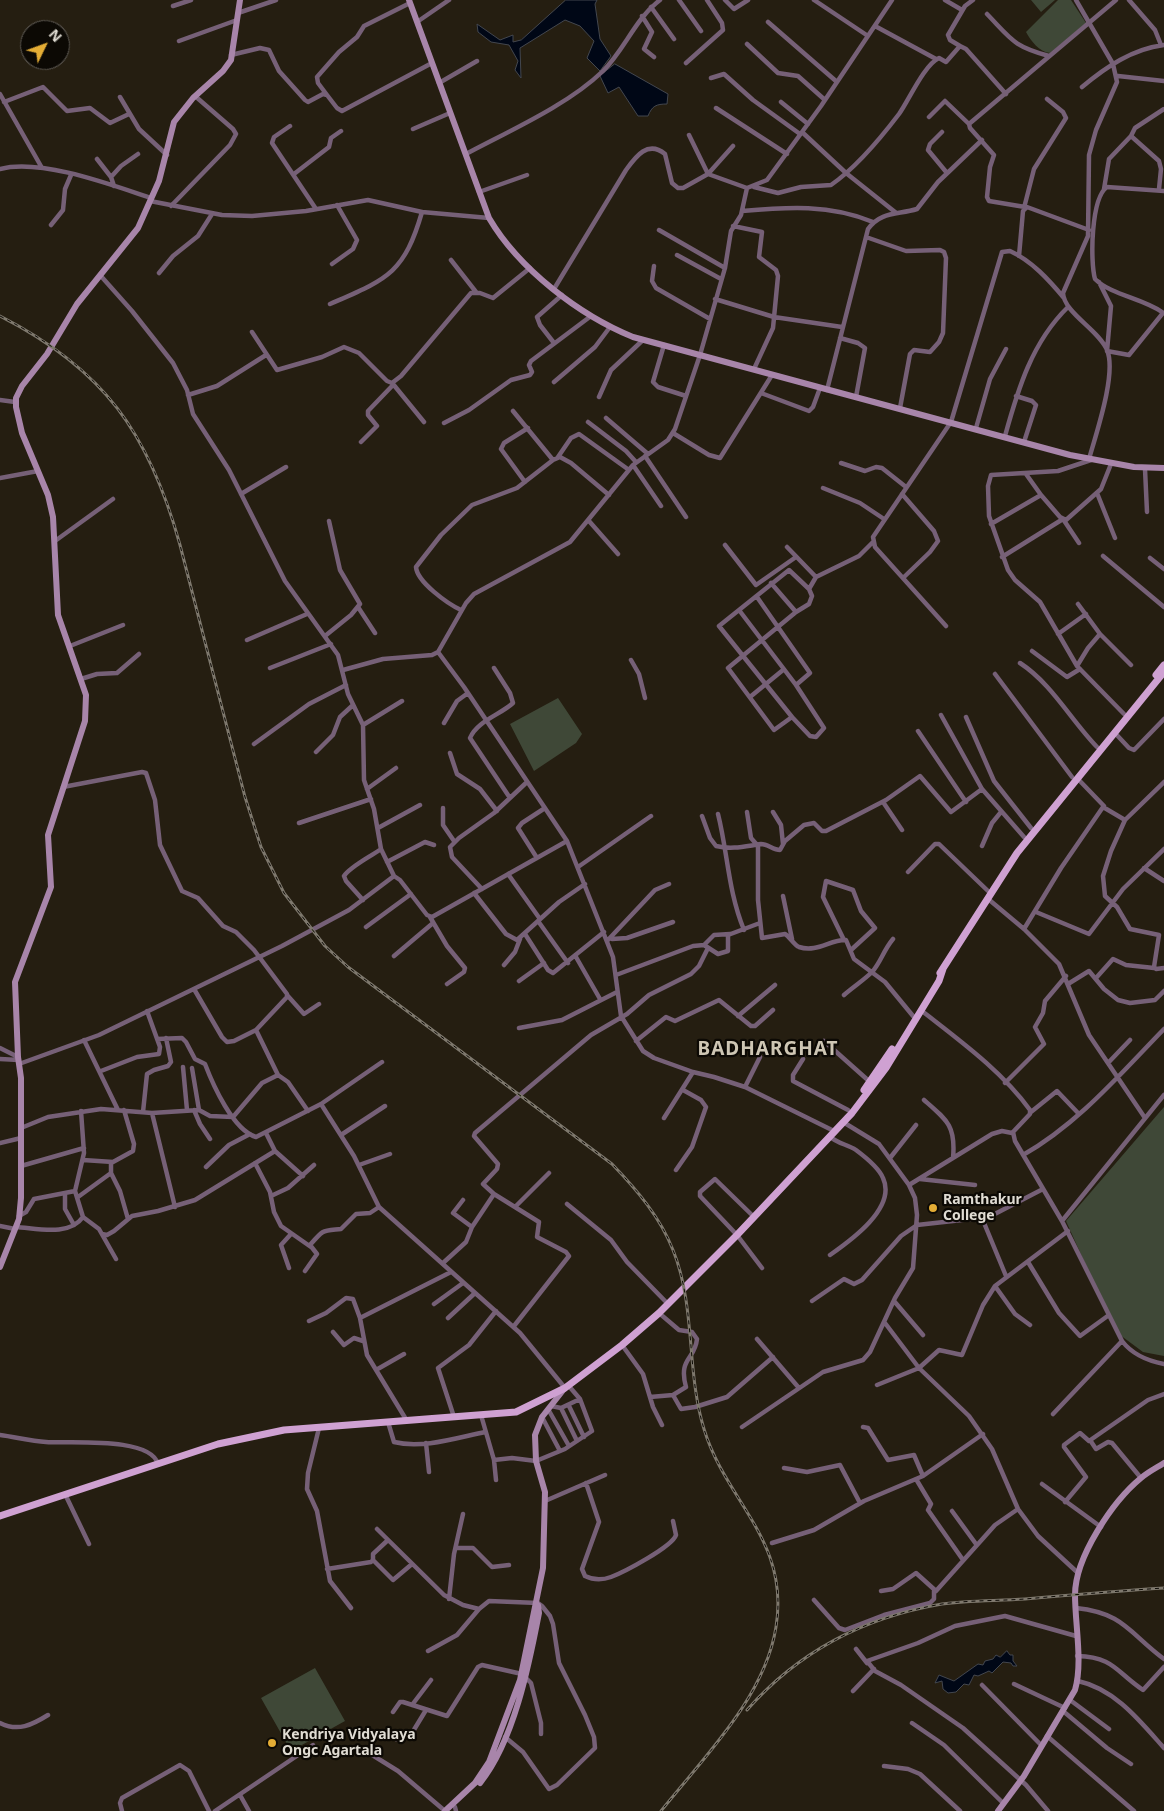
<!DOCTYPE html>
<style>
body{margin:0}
#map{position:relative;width:1164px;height:1811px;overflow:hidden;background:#251e11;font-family:"Noto Sans",sans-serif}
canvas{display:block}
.north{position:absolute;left:20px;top:20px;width:50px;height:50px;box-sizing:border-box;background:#0c0904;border:1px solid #615d57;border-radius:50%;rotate:48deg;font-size:14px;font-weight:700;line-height:20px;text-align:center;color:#e0dcd3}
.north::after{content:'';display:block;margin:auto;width:18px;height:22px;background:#e4ad35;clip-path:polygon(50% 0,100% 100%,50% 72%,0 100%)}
</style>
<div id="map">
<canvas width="1164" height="1811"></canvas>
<div class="north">N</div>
</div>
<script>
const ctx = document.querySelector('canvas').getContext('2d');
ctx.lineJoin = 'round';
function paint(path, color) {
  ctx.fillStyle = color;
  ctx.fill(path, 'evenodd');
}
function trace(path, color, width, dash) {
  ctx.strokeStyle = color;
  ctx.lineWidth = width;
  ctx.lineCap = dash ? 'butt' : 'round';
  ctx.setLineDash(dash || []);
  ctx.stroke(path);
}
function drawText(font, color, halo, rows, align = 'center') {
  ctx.font = font + ' "Noto Sans",sans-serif';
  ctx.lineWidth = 4.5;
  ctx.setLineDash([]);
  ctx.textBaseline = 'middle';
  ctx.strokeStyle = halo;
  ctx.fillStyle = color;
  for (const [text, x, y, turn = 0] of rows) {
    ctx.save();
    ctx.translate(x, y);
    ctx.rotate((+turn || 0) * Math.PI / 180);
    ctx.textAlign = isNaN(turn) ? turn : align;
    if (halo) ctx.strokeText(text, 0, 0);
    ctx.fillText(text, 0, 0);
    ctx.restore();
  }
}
paint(new Path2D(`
 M1031 0H1055L1041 12Z
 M1058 0H1071L1086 23 1050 53C1039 52 1031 41 1026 32Z
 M558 698 582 734 576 743 534 771 510 724Z
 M1164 1107V1356L1143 1352 1116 1332 1066 1221Z
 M315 1668 345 1721 291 1751 261 1698Z`), '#3f4837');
const water = new Path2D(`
 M566 0H597L595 4 600 39 611 56 600 71 587 58 594 41 580 26 565 20 520 48 521 78 515 70 518 61 509 45 491 42 478 32 477 24 500 40 513 35V42L521 40Z
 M615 64 668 94 667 104C656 104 652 106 648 116H638L619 87 608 93 600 76Z
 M1007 1651 1010 1655H1013V1661L1017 1666H1013L1011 1663 1003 1662 992 1673 989 1671 978 1676 974 1675 969 1685 964 1684 956 1692 948 1693 943 1689 942 1681 935 1683 939 1675 954 1681 978 1664 983 1665 985 1661 993 1659 996 1655 1000 1657Z`);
paint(water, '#000716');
trace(water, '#43474f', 1);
trace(new Path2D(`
 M679 0 701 31
 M725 0 734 9 748 0
 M814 0 868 36
 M945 0 962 10
 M1076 0 1113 64 1117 82 1096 130 1089 155 1088 236 1063 293C1064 313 1099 330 1107 350 1117 373 1096 434 1089 459
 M1129 0 1155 30 1161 45
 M173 6 191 0
 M651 7 674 39
 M238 13 276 0
 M987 14C1012 40 1013 46 1049 56
 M642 16 652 32 644 49 654 57
 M417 22 449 0
 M768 22 837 82
 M875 26 936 59
 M179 41 237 20
 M747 44 778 73 798 76 825 100
 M960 46 950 40 948 35 965 6 973 0
 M231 55 260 48 269 50 279 71 305 100 308 102 323 94 327 95 337 108 342 111 432 63
 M686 63 723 30 722 23 707 0
 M1118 76 1164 81
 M711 78 724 74 753 100 800 134
 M439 83 477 61
 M1082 87C1106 67 1132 49 1164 45
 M0 94 42 168
 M327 95 318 83 317 77 339 52 357 37 364 26 410 3
 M120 97 139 129 167 155
 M4 102 43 87 67 111 90 108 110 123 129 114
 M781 102 808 124
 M716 108 787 154
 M929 117 945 101 969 124
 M290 126 274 137 272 143 316 209
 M413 129 450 113
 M802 132 846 173 895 212
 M942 132 930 144 928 150 947 173
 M689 135 708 174 733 146
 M466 154C509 131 568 105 603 71 625 49 635 19 660 0
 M97 159 111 177 114 186
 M0 169C40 158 112 185 151 198
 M294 174 329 147 331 138 341 131
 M111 177 121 166 138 154
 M754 187 778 193 801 187 831 185C857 167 880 139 899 114 909 100 924 65 939 58L946 62 960 46 966 49 1006 94
 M1104 189 1109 159 1131 136
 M1159 189 1161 169 1159 161 1131 136 1135 128 1164 109
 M479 192 527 175
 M150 201 222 215 252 216 306 211 368 200 422 212 489 218
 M171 206 230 145 236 134 233 129 195 96
 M1025 207 989 201 987 197 990 167 994 155 970 128 969 124 1116 0
 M1024 208 1034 169 1066 118 1063 112 1047 99
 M742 211C787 207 830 204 873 222
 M51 225 63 210 65 189 71 175
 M733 226 762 232 759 257 776 270 778 276 773 328 754 369
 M659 230 725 268
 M866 237 906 251 940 250 944 252 946 258 943 333 939 342 930 352 914 350 910 354 900 408
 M677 255 721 279
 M1019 256 1023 211 1027 207 1089 230
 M451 260 476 292
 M332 264 353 249 357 240 337 205
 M654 266 652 281 656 288 710 319
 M159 273 173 256 198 236 212 214
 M100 275 132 311 173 363 187 390 193 414 229 470 285 581 338 655 348 694 363 725 364 780 374 809 381 849 394 876
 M1099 282 1111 306 1107 351 1129 355 1163 313
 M554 289 626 170C636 156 648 140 665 154L672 183 678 188H683L708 174 747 188 767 180 821 106 892 0
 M715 299 774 317 842 327
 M330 304C387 279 404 274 422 212
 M1162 312C1142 298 1111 295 1095 279 1090 261 1091 198 1107 187L1164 191
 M252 332 277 370 322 357 344 347 359 353 387 381 392 383 401 376 471 293H480L493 298 530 268
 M840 338 858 343 865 348 856 397
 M554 343 540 325 537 317 562 295
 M664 345 653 382 658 387 686 396
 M554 382 595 347 610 327
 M393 384 424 422
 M827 390 868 229C881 211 898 215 917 209L938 182 982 140
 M761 393 809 411 813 407 820 388
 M188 395 217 386 266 355
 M1016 396 1032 401 1036 405 1024 442
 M599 397 611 370 643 340
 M0 400 15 402
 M513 411 553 460
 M606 418 648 454
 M588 422 626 451 636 462
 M444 423 469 410 511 380 530 375 532 372 529 365 531 361 591 316
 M976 428 990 379 1006 349
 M673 433 709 455 720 458 772 375
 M1005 436C1018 389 1032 342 1068 307
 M361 442 377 426 368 415V411L393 385
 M645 456 686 517
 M558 457 571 438 579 434 629 470
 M1091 460 1058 471 991 475 988 486 989 516 1008 570 1015 580 1040 602 1077 666 1124 714
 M841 463 865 471 876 467 882 468 906 487
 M633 465 661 506
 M1145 469 1147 512
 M1026 474 1041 495
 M0 478 38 471
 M525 482 501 449 504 443 528 428
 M823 488 860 503 884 519
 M1097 493 1115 538
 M241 494 286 467
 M902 494 934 531 938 541 930 552 903 578
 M589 521 618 554
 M991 524 1041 495 1060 517 1066 520 1101 489 1111 464
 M55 541 113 499
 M725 545 756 585 796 557
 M787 547 816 577 859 556 873 542
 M1103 556 1164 607
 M1002 557 1063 519 1079 543
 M1150 558 1164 569
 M771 583 796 612 728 668 774 730 792 717 810 736 816 737 824 728 796 685
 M809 589 816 577
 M358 607 375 633
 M461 610C448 604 417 582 416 567L441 535 472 505 517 488 553 460 560 457 571 463 609 495
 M739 610 796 685 810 673 757 597
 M946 626 875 547 873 537 951 422 1002 252 1010 251C1032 261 1049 280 1064 298
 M1058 634 1086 614
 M1100 634 1131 665
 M325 636 351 615 360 604 340 570 329 521
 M247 640 307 614
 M70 646 123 625
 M1032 651 1067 677 1080 669
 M438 652 464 687 567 841 613 957 621 1016 643 1051 654 1058 693 1072 714 1077 745 1087 834 1131
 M631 660 639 674 645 698
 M1020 663C1052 684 1070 719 1097 747
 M1077 666 1088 648 1100 634 1078 604
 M270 668 331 644
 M494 668 510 693 513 703C500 715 477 721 470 738L510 798
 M343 670 383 659 432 655 438 652 466 603 474 594 570 542 633 465 668 440 675 429 700 355 725 268 731 231 741 215 747 188
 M995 674 1072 777
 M81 679 97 674 117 673 139 654
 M750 697 783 670
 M941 715 982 789 1024 837
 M792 717 719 626 789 570 809 589 812 596 809 604 796 612
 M966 717 994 781 1031 828
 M444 723 457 701 468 693
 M363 725 402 701
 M918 731 966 802
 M1114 732 1129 748 1134 750 1164 719
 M254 744 309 704 346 685
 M316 752 333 735 340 717 353 705
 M450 753 457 774 480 789 497 811
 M1077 778 1104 806
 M1164 782 1125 820 1111 851 1103 876 1105 896 1117 907 1130 929 1159 935 1154 967 1156 969 1164 968
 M63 787 142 772 146 773 155 800 160 845 182 891 198 898 223 926 236 932 254 950 287 994V997L256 1030 278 1075
 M367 789 396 768
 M883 802 902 830
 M443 808V825L454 841
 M747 812 751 838 758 846V900L762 938 785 934C790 937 794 945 799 947 817 953 831 939 846 940L854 959 885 982 913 1016
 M773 812 781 825 783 844
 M718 814C728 854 728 891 744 930
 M702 816 710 838 716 846C732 850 746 846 761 844 768 844 773 850 780 850L785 841 804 825 814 823 822 831H826L886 800 920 776 951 812 982 789
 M299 823 371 799
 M378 828 420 805
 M982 846 992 823 1001 812
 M537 858 518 828 522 823 545 808
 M387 862 425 842 434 845
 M578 867 651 816
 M1144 868 1164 881
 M908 872 935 844H939L988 891
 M508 874 540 919
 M482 889 452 857 450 847 459 838 494 813 527 782
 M474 893 506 934 517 940 559 902 585 884
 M783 896 792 939
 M987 898 1024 929 1059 964 1089 1035 1145 1118
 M363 900 346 881 344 876C351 866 370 857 381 849
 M1036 912 1089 934 1123 889 1164 849
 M430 917 447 946 465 968 464 972 447 984
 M538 921 568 963
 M366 927 411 894
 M1024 929 1061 868 1103 807 1125 820
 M525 934 548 970 553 973 604 932
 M612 939 627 938 673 922
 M844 940 823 897 826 881 853 890 861 911 875 928 851 950
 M607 941 655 890 669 884
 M704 945 714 935 730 934
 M394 956 433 923
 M576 957 600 999
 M504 965 515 952 520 939
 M616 975 693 946 704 945 718 954 728 951V935L760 923
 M1096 978 1113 959 1126 965 1154 968
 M519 981 544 963
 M1068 984 1089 971 1104 989 1118 1000 1130 1003 1155 1000 1164 991
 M194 989 222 1037 227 1042 234 1041 256 1030
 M287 995 304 1014 319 1004
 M844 995C853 987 864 980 872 972 881 962 883 951 893 939
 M922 1011C959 1040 1002 1071 1030 1110V1114L1013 1132 1015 1141 1062 1221 1122 1341C1132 1354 1148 1361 1164 1364
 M738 1016 775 985
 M519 1028 562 1020 617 992
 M157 1039 182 1038 186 1042 195 1059 205 1064C213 1085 233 1130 256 1137L321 1104 382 1062
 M84 1040 118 1110
 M636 1041 666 1017 675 1021 719 1000 751 1026H755L773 1010
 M824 1041 870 1082
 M0 1048 18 1057
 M0 1059 19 1060
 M803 1059 793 1075V1081L848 1110
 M1108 1063 1130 1040
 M19 1064 99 1035 282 946 349 910 394 876 400 880 427 915 432 917 567 841
 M183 1067 187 1110
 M192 1068 199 1110
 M101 1071 137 1057 159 1054 160 1047 147 1011
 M1005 1083 1044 1044 1035 1027 1043 1013 1045 1001 1066 976
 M745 1087 760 1057
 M924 1100C947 1120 956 1126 953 1158
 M321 1104 354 1156 379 1207 520 1333 565 1388
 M194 1110 200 1124 210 1139
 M143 1112 147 1074 154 1070 168 1066 171 1062 166 1038
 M1031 1112 1057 1091 1079 1114
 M152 1113 175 1207
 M664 1118 693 1072
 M21 1128 48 1117 101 1109 152 1113 199 1110 210 1116 233 1117 262 1083 278 1075 288 1082 308 1111
 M341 1135 385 1106
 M829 1136C838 1144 847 1144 856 1150 864 1156 879 1168 883 1178 897 1208 850 1241 830 1255
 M0 1143 21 1138
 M275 1151 303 1176
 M1023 1155C1079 1123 1120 1074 1164 1029
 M890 1158 916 1125
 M83 1160 113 1162 133 1151 134 1144 124 1110
 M255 1163 270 1192 274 1212 281 1226 311 1247
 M359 1165 390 1154
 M21 1166 84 1148
 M206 1167 229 1145 250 1134
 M676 1170 692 1147 706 1107 701 1100 683 1090
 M111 1173 120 1191 128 1219
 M920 1179 975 1185
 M909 1185 992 1134 1002 1131 1012 1133
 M65 1194V1209L74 1225
 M494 1194 483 1184 497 1169 498 1164 474 1136 475 1133 591 1035 627 1014 649 995 691 974 699 966 708 948
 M271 1196 288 1188 314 1165
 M78 1197 111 1173V1162
 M463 1200 453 1213 472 1227
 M567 1204 611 1240 627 1262 668 1304
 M516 1206 549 1173
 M19 1216 26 1212 34 1199 75 1191 84 1153 81 1111
 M83 1217 99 1229 116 1259
 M754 1217 715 1179 700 1192V1196L737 1235 762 1268
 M982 1218 1006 1276
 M1062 1221 1164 1095
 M0 1226 15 1229
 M16 1227C36 1228 69 1237 83 1217L75 1191
 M102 1234 107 1235 114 1231 132 1216 158 1211 195 1200 275 1151 266 1133
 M1028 1262 1059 1313 1080 1336 1109 1315
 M443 1263 466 1242 472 1227 494 1194 539 1222 537 1237 566 1252 569 1256 514 1326
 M289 1268 281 1245 291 1234
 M305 1271 317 1254 310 1245C324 1229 322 1231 341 1229L356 1214 370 1213 379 1207
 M995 1286 1015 1314 1030 1325
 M812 1301 844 1279 854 1284 862 1280 901 1236 917 1225 989 1217 1043 1189
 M894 1301 923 1335
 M434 1304 463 1283
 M659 1313 679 1330 692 1332 697 1339C695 1360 678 1358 686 1387L673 1395
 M360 1318 451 1272
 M448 1318 475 1293
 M309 1321 326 1313 346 1298 353 1299 360 1318 367 1355 407 1421
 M885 1323 919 1368 969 1416 992 1449 1018 1509 1038 1536 1078 1573
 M333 1332 344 1345 354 1338 363 1341
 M757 1339 799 1388
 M622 1345 643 1374 653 1407 662 1425
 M376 1370 404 1354
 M877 1385 919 1368 939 1350 962 1355 983 1305 995 1286 1068 1231
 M650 1397 673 1395 681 1409 695 1407 727 1397 773 1357
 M551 1406 561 1408 580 1399
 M569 1406 584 1437
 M561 1408 577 1441
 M548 1409 569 1446
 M1053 1414 1122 1341
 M481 1415 494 1460 512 1458 536 1461 565 1449 592 1431 580 1399 568 1385
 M454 1417 438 1368 469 1345 496 1311
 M542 1417 560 1451
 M388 1422 394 1442C422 1449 456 1438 485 1432
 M742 1427 823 1372 863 1360 870 1352 895 1298 913 1268 917 1215 915 1198 909 1185 879 1144 843 1122
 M863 1427 868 1428 888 1460 914 1455 923 1476
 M319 1428 308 1473 307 1489 317 1511 330 1581 351 1608
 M0 1435C15 1437 31 1441 46 1442 69 1444 150 1436 158 1464
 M1090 1440 1096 1449 1108 1442 1112 1443 1141 1478
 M426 1443 429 1472
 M494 1460 496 1480
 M784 1468 807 1472 840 1465 860 1503
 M916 1479 931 1504 928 1510 963 1560
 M586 1483 599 1522 582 1569 585 1576C593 1580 603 1580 611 1577 624 1572 672 1547 676 1535L673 1521
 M1042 1484 1101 1527
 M65 1494 89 1544
 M545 1501 605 1475
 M1065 1502 1086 1477 1064 1447V1445L1080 1433 1089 1441 1148 1400 1164 1394
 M952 1511 976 1544
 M377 1529 444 1595 463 1605 479 1609
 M772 1543 814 1530 864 1501 923 1476 983 1434
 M456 1548H473L492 1567 509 1565
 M373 1560 393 1580 412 1564
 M327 1569 371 1562 373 1560V1554L388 1540
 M881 1591 893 1589 916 1573 936 1591 995 1525 1018 1509
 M449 1599 454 1554 463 1514
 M814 1600 839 1628 845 1630 884 1615 930 1603 934 1599V1591
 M1076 1608C1124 1613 1129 1633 1164 1659
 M856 1649 867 1663
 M428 1651 457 1635 479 1609 489 1601 538 1603 542 1606 550 1616 553 1624 559 1663 585 1715 594 1737 595 1748 557 1785 549 1789 523 1752 505 1737
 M1077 1656C1114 1657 1116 1672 1143 1690L1164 1667
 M526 1678 531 1683 541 1723V1734
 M1078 1681C1115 1689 1140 1721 1164 1748
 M1014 1684 1065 1708
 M982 1685 1042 1746
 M853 1691 874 1669
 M1070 1700 1109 1729
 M412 1705 431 1680
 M1063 1711 1107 1748 1131 1764
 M393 1712 400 1702H403L447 1716 478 1667 482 1665 522 1674
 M0 1723C18 1732 32 1725 48 1715
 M912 1723 944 1745 1003 1803
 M1047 1736 1134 1811
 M396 1739 401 1733H412L426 1710
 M369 1753 398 1771 445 1811
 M884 1766 908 1769 920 1774 960 1811
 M240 1795 249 1811
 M455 1807 456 1811
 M122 1811 120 1803 122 1798 180 1765 189 1771 209 1811
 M215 1811 313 1745
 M1048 1811 1026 1785 963 1728 901 1685 875 1671 867 1661 918 1643 955 1626 1005 1616 1076 1636`), '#766077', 4.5);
trace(new Path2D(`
 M409 0 489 218C519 269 579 315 633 337L1070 455 1134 467 1164 468
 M0 1267 19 1219 21 1198V1078L18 1057 15 982 51 887 48 835 85 721 86 695 58 615 53 517 48 495 22 433 16 407V398L22 386 47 354 77 304 138 228 159 181 174 122 193 98 223 71 231 60 240 0
 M480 1783C514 1741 529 1665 539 1613L538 1605
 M445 1811 475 1783 489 1762 520 1680 543 1568 545 1492 536 1461 535 1435 542 1417 564 1389
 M998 1811 1024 1776 1075 1690C1083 1663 1075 1624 1075 1595 1075 1557 1113 1501 1141 1478 1148 1472 1156 1468 1164 1463`), '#a885aa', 6);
trace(new Path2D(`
 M1156 675 1164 665
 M940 973 1017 853 1164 672
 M864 1090 892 1049
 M0 1516 218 1444 284 1430 516 1412 565 1388 622 1345 659 1313 737 1235 852 1113 886 1068 939 981 943 969`), '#cfa1d2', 7);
const rail = new Path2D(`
 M0 316C104 369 149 433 180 545L245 797 261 847 284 893 325 946 348 967 612 1164C637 1190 660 1217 673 1250 696 1307 686 1371 704 1429 726 1502 790 1540 776 1627 765 1697 704 1757 661 1811
 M747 1710C798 1652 865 1617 942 1604 969 1600 997 1601 1025 1599 1071 1595 1117 1591 1164 1588`);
trace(rail, '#7e786d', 3);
trace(rail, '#0c0904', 1, [4]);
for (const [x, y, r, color] of [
 [933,1208,5,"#e4ad35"],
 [272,1743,5,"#e4ad35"]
]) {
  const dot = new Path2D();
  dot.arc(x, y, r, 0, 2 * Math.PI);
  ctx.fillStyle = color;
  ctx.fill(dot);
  trace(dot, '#0c0904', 2);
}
drawText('bold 14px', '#e0dcd3', '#0c0904', [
 ["Ramthakur",943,1200],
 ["College",943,1216],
 ["Kendriya Vidyalaya",282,1735],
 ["Ongc Agartala",282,1751]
], 'left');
ctx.letterSpacing = '1px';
drawText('bold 19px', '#cec6b4', '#0c0904', [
 ["BADHARGHAT",768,1050]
]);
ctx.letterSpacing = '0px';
</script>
